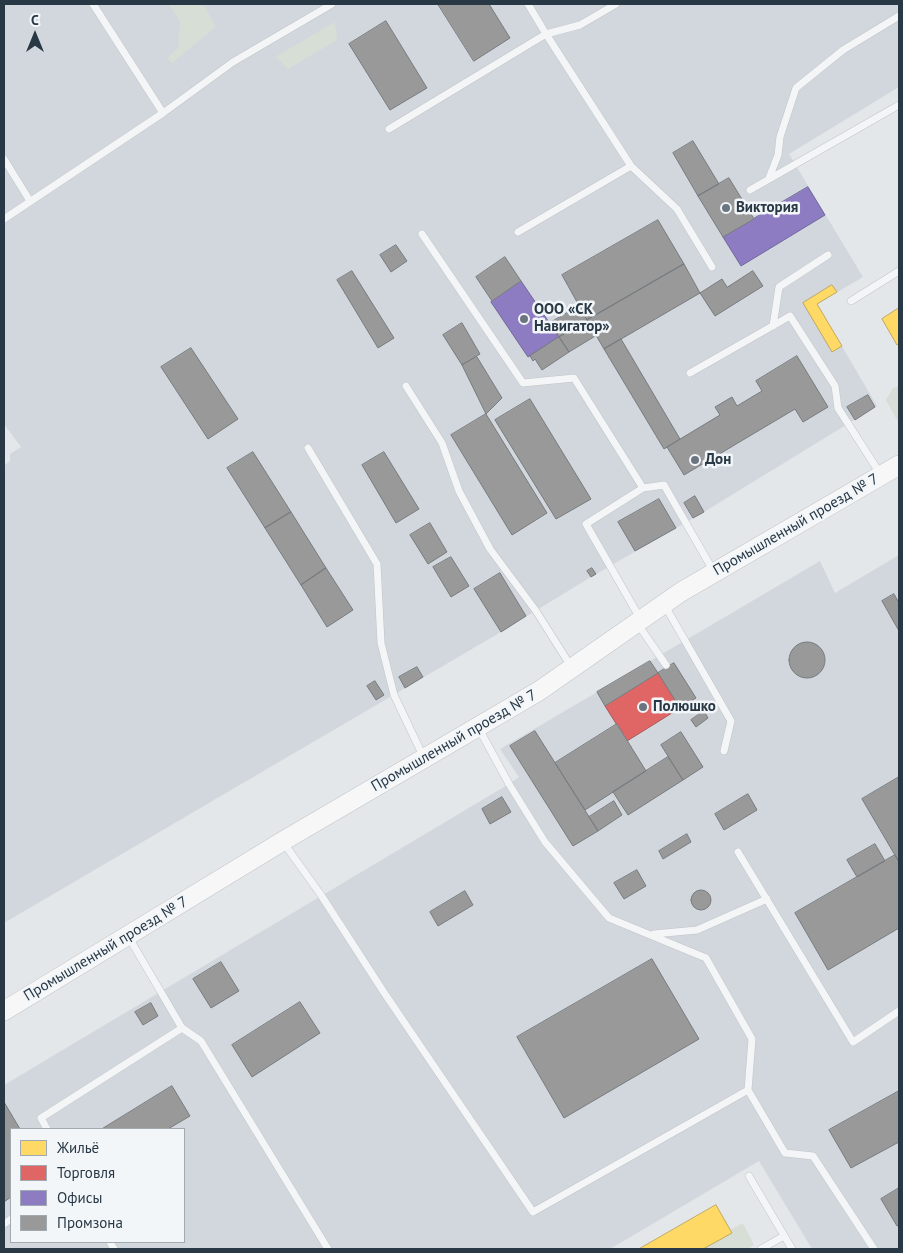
<!DOCTYPE html>
<meta charset="utf-8">
<style>
body{margin:0}
#map{position:relative;width:903px;height:1253px;overflow:hidden;background:#e4e7ea;font-family:"PT Sans",sans-serif}
canvas{display:block}
.frame{position:absolute;inset:0;border:5px solid #283845;pointer-events:none}
.legend{position:absolute;left:10px;top:1128px;width:175px;height:115px;box-sizing:border-box;background:#f2f6f9;border:1px solid #a1aab1;margin:0;padding:6px 9px;list-style:none;font-size:15px;color:#283845}
.legend li{display:flex;align-items:center;gap:10px;height:25px}
.legend b{width:25px;border:1px solid #a1aab1}
.north{position:absolute;left:10px;top:10px;width:50px;height:50px;-webkit-text-stroke:4px #f2f6f9;paint-order:stroke;rotate:0deg;font-size:14px;font-weight:700;line-height:20px;text-align:center;color:#283845}
.north::after{content:'';display:block;margin:auto;width:18px;height:22px;background:#283845;clip-path:polygon(50% 0,100% 100%,50% 72%,0 100%)}
</style>
<div id="map">
<canvas width="903" height="1253"></canvas>
<div class="frame"></div>
<ul class="legend">
<li><b style="height:14px;background:#ffd966"></b>Жильё</li>
<li><b style="height:14px;background:#e06666"></b>Торговля</li>
<li><b style="height:14px;background:#8e7cc3"></b>Офисы</li>
<li><b style="height:14px;background:#999"></b>Промзона</li>
</ul>
<div class="north">С</div>
</div>
<script>
const ctx = document.querySelector('canvas').getContext('2d');
ctx.lineJoin = 'round';
function paint(path, color) {
  ctx.fillStyle = color;
  ctx.fill(path, 'evenodd');
}
function trace(path, color, width, dash) {
  ctx.strokeStyle = color;
  ctx.lineWidth = width;
  ctx.lineCap = dash ? 'butt' : 'round';
  ctx.setLineDash(dash || []);
  ctx.stroke(path);
}
function drawText(font, color, halo, rows, align = 'center') {
  ctx.font = font + ' "PT Sans",sans-serif';
  ctx.lineWidth = 5;
  ctx.setLineDash([]);
  ctx.textBaseline = 'middle';
  ctx.strokeStyle = halo;
  ctx.fillStyle = color;
  for (const [text, x, y, turn = 0] of rows) {
    ctx.save();
    ctx.translate(x, y);
    ctx.rotate((+turn || 0) * Math.PI / 180);
    ctx.textAlign = isNaN(turn) ? turn : align;
    if (halo) ctx.strokeText(text, 0, 0);
    ctx.fillText(text, 0, 0);
    ctx.restore();
  }
}
paint(new Path2D(`
 M4 4H899V87L789 154 863 277 817 304 877 406 704 512 591 577 501 632 4 923V466L10 461V454L21 447 4 424Z
 M899 555V1249H812L759 1161 610 1249H4V1085L509 784 519 777 500 749 679 644 820 561 835 593ZM11 1129H184V1242H11Z`), '#d2d7dd');
paint(new Path2D(`
 M169 4H203L216 27 172 63 167 58 178 48 180 22Z
 M335 22 337 40 288 69 275 57Z
 M899 386V418L897 420 886 400 893 388Z
 M743 1223 754 1245 747 1249H703L732 1233 730 1230Z`), '#d6ded5');
const homes = new Path2D(`
 M832 285 837 292 817 304 842 346 832 352 803 303Z
 M899 308V344L897 345 882 319Z
 M716 1205 732 1233 703 1249H639Z`);
paint(homes, '#ffd966');
trace(homes, '#bea95c', 1);
const shops = new Path2D(`
 M658 673 680 708 627 741 605 706Z`);
paint(shops, '#e06666');
trace(shops, '#a9585c', 1);
const offices = new Path2D(`
 M808 187 825 215 741 266 723 237Z
 M521 281 559 337 528 357 491 302Z`);
paint(offices, '#8e7cc3');
trace(offices, '#6f689d', 1);
const industry = new Path2D(`
 M438 4H489L510 38 474 61Z
 M386 21 427 88 390 110 349 44Z
 M693 141 719 184 698 196 673 153Z
 M729 178 754 219 723 237 698 196Z
 M658 220 684 264 587 320 562 275Z
 M396 245 407 261 391 272 380 255Z
 M505 257 521 281 492 301 476 277Z
 M684 264 700 293 604 349 587 320Z
 M352 271 394 338 378 348 337 280Z
 M753 271 763 286 715 316 700 293 722 279 727 287Z
 M579 306 587 320 559 337 550 323Z
 M587 320 597 335 569 352 559 337Z
 M462 323 480 354 462 365 443 335Z
 M559 337 569 352 542 370 535 359 533 361 530 356Z
 M621 339 680 439 664 449 604 349Z
 M191 348 238 419 208 439 161 367Z
 M797 356 828 407 803 422 795 409 684 475 667 447 720 415 715 407 732 397 737 406 762 391 756 381Z
 M477 357 502 398 486 414 462 365Z
 M868 395 875 407 855 420 847 407Z
 M530 399 591 499 556 519 495 420Z
 M486 414 547 513 512 535 451 435Z
 M253 452 291 512 265 528 227 468Z
 M384 452 419 509 396 523 362 465Z
 M695 496 704 512 693 518 684 503Z
 M659 499 676 528 635 551 618 522Z
 M291 512 326 568 301 585 265 528Z
 M430 523 447 552 428 564 410 535Z
 M451 557 469 586 451 597 433 567Z
 M326 568 353 610 327 627 301 585Z
 M592 568 596 574 591 577 587 571Z
 M500 573 526 616 501 632 474 589Z
 M894 594 899 603V631L882 601Z
 M789 660a18 18 0 1 1 36 0a18 18 0 1 1-36 0Z
 M650 661 658 673 605 706 597 692Z
 M674 663 696 698 680 708 658 673Z
 M417 667 423 677 405 688 399 677Z
 M375 681 384 695 376 700 367 686Z
 M704 711 708 718 696 727 691 720Z
 M617 724 646 771 585 810 555 763Z
 M535 731 598 831 573 846 510 746Z
 M681 732 703 767 683 780 661 745Z
 M668 757 683 780 628 815 613 792Z
 M899 777V862L862 799Z
 M748 794 757 810 724 830 715 814Z
 M502 797 511 812 490 824 482 809Z
 M614 801 622 815 598 831 589 817Z
 M687 834 691 842 663 859 659 851Z
 M875 844 885 861 857 877 847 860Z
 M895 855 899 862V928L828 970 795 913Z
 M637 870 646 886 624 899 614 883Z
 M691 900a10 10 0 1 1 20 0a10 10 0 1 1-20 0Z
 M465 891 473 905 438 926 430 912Z
 M652 959 699 1039 564 1118 517 1037Z
 M221 962 239 991 211 1008 193 979Z
 M300 1002 320 1033 252 1077 232 1045Z
 M151 1003 158 1016 143 1025 135 1012Z
 M172 1086 190 1116 168 1129H102Z
 M899 1091V1142L851 1168 829 1130Z
 M4 1102 20 1129H11V1197L4 1202Z
 M899 1188V1225L897 1226 881 1199Z`);
paint(industry, '#999');
trace(industry, '#777c80', 1);
const lane = new Path2D(`
 M93 4 163 113
 M528 4 546 34 631 166 677 209 712 267
 M389 129 546 34 580 25 616 4
 M4 159 30 201
 M769 178 778 155 780 137 796 88 843 50 899 16
 M750 190 899 105
 M4 219 163 113 233 62 332 4
 M518 232 631 166
 M422 234 523 383 574 378 643 488 664 485 714 572
 M851 301 899 271
 M773 326 779 287 828 255
 M690 373 790 316 835 386 838 408 881 475
 M406 386 442 443 459 491 490 549 536 611 572 668
 M308 448 377 564 381 643 394 695 424 758
 M664 604 731 721 724 751
 M641 620 586 524 643 488
 M637 623 666 665
 M478 727 509 784 545 842 609 918 706 958 752 1039 748 1090 785 1153 813 1156 874 1249
 M283 842 321 895 385 994 533 1212 748 1090
 M738 852 853 1042 899 1011
 M654 934 697 930 767 899
 M128 936 182 1028 201 1041 328 1249
 M47 1129 41 1118 182 1028
 M749 1176 792 1249
 M4 1224 11 1219
 M110 1242 114 1249
 M761 1249 784 1236`);
const secondary = new Path2D(`
 M4 1011 283 841 539 691 681 592 899 465`);
trace(lane, '#c2c5c8', 8);
trace(secondary, '#c2c5c8', 20);
trace(lane, '#f3f5f6', 7);
trace(secondary, '#f7f7f8', 19);
for (const [x, y, r, color] of [
 [726,208,5,"#6a757f"],
 [524,319,5,"#6a757f"],
 [695,460,5,"#6a757f"],
 [643,707,5,"#6a757f"]
]) {
  const dot = new Path2D();
  dot.arc(x, y, r, 0, 2 * Math.PI);
  ctx.fillStyle = color;
  ctx.fill(dot);
  trace(dot, '#f2f6f9', 2);
}
drawText('bold 15px', '#283845', '#f2f6f9', [
 ["Виктория",736,208],
 ["ООО «СК",534,310],
 ["Навигатор»",534,327],
 ["Дон",705,460],
 ["Полюшко",653,707]
], 'left');
drawText('15px', '#283845', '#f2f6f9', [
 ["Промышленный проезд № 7",796,525,-30],
 ["Промышленный проезд № 7",454,741,-30],
 ["Промышленный проезд № 7",106,949,-31]
]);
</script>
